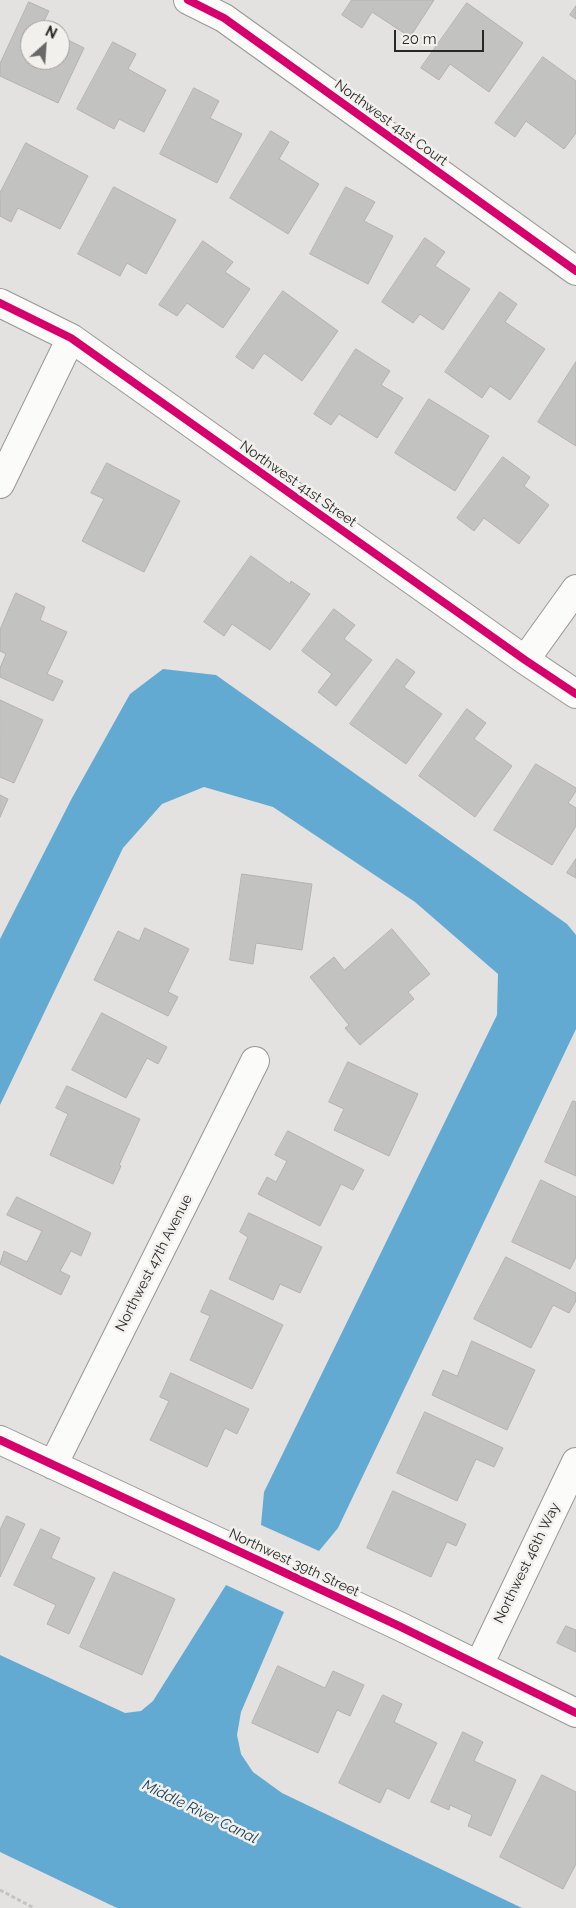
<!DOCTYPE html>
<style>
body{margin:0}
#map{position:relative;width:576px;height:1908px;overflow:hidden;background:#e4e2e0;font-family:Raleway,sans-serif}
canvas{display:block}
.north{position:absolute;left:20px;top:20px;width:50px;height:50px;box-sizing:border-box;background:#f2f0ed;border:1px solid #a1a09d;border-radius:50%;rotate:26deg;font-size:14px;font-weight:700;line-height:20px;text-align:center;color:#272725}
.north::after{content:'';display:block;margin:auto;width:18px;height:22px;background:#696866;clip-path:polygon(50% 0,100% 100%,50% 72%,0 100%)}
.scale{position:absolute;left:394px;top:30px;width:90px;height:22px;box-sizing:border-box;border:2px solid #272725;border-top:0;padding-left:6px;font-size:15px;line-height:18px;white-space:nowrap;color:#272725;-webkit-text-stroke:4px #f2f0ed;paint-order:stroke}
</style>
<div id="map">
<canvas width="576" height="1908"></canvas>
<div class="north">N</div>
<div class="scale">20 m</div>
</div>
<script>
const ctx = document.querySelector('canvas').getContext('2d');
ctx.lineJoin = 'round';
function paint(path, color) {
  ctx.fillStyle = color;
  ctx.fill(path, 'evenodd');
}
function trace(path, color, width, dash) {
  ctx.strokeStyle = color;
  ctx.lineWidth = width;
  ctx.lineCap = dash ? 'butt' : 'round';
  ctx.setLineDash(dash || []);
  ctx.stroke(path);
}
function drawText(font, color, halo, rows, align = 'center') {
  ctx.font = font + ' Raleway,sans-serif';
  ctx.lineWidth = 5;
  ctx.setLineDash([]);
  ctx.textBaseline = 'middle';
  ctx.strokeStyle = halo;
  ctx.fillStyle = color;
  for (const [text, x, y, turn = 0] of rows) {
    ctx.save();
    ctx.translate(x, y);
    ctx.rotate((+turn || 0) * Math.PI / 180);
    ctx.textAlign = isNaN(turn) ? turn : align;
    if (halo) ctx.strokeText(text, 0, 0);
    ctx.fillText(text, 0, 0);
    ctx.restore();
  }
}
paint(new Path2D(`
 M163 669 216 675 567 924 576 935V1029L338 1528 319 1551 261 1525 264 1492 497 1015 498 974 415 902 273 807 204 787 162 804 123 848 0 1105V939L72 798 130 694Z
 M226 1585 284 1612 241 1712 237 1735 241 1754 253 1772 282 1793 522 1908H117L0 1852V1655L125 1713 141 1711 153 1701Z`), '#62aad2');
const building = new Path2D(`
 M352 0H434L410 37 372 12 362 28 342 15Z
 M29 2 49 11 41 27 47 30H30V60H60V36L84 48 58 103 0 76V64Z
 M467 3 523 43 489 92 450 64 439 80 421 68Z
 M576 6V19L570 15Z
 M113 42 136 54 128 69 166 90 144 132 119 119 114 129 77 109Z
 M543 57 576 81V133L564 149 526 121 515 137 495 123Z
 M194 88 219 101 210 118 242 134 217 183 160 154Z
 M271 131 289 142 279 159 319 184 288 234 230 198Z
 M26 143 88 176 60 229 18 208 11 222 0 216V193Z
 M114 187 176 220 146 274 127 263 120 276 78 254Z
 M346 187 375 202 364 221 393 236 368 284 310 254Z
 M425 238 445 252 435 266 470 289 443 330 420 314 413 323 382 302Z
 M203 241 233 262 225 272 250 289 223 328 187 303 177 316 159 305Z
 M283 291 338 331 302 381 264 353 253 369 236 357Z
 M500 292 517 304 505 322 545 349 510 400 490 386 482 398 445 372Z
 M356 349 390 371 381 385 403 398 377 438 339 414 331 425 314 414Z
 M576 362V446L538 422Z
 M429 399 489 436 455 491 395 453Z
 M503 457 530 477 524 486 549 505 519 544 484 518 474 531 457 518Z
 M107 463 180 501 144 572 82 541 104 499 91 493Z
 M251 556 290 584 291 581 310 594 270 650 232 624 224 636 204 622Z
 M16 593 45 607 40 620 67 632 47 674 63 681 53 701 0 677V668L6 654 0 651V630Z
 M334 609 355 625 344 639 372 660 336 706 318 692 332 674 302 651Z
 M397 659 415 672 404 687 442 714 406 764 350 724Z
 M0 700 43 720 14 783 0 777Z
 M467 709 486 723 474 739 512 766 475 817 419 776Z
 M536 764 576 788V791L568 803 576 808V826L552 865 494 830Z
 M0 795 8 799 0 817Z
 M576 859V878L567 873Z
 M242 874 312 884 302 950 256 943 253 964 230 960Z
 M145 928 189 949 168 992 178 997 168 1016 94 980 118 931 139 941Z
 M392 929 430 974 408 992 414 999 360 1045 345 1028 349 1025 310 977 334 957 344 970Z
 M102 1013 167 1047 158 1064 147 1058 126 1098 72 1070Z
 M348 1062 418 1094 389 1156 334 1130 344 1109 329 1102Z
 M67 1086 140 1119 119 1165 121 1166 113 1184 50 1155 68 1114 56 1108Z
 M573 1101 576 1102V1176L545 1162Z
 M288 1131 364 1170 353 1190 341 1184 320 1226 258 1194 267 1177 276 1182 287 1161 275 1155Z
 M541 1180 576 1197V1257L570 1269 512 1242Z
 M17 1197 91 1233 81 1256 71 1251 60 1271 70 1276 61 1295 0 1264 4 1251 27 1262 42 1231 7 1215Z
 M249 1213 322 1247 300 1293 280 1284 273 1300 229 1279 248 1237 240 1232Z
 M506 1257 576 1293V1301L569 1313 553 1305 531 1348 474 1319Z
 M211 1290 283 1325 252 1389 190 1360 210 1316 201 1312Z
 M472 1341 535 1370 507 1430 432 1395 443 1370 457 1376Z
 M171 1373 249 1409 237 1434 225 1428 207 1467 150 1440 169 1401 160 1397Z
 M425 1412 503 1448 494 1467 476 1459 457 1501 397 1473Z
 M393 1491 466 1524 456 1546 447 1542 431 1577 367 1548Z
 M7 1516 25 1524 0 1577V1530Z
 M41 1529 60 1538 51 1558 95 1578 69 1634 47 1624 56 1605 14 1585Z
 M114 1572 175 1599 142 1675 80 1647Z
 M566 1626 576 1630V1652L557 1643Z
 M278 1666 325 1688 333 1671 364 1685 350 1716 337 1710 318 1753 252 1723Z
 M383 1695 402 1704 394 1722 437 1743 409 1799 387 1788 380 1803 339 1783Z
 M463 1732 483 1742 474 1761 516 1780 491 1836 468 1826 472 1815 450 1805 449 1810 431 1802Z
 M542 1775 576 1792V1864L563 1889 500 1857Z`);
paint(building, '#c2c2c0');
trace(building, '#b3b2b0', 1);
const street = new Path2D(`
 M188 0 224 18 576 271
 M0 303 71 338 525 660 576 694
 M0 484 71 338
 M525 660 576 589
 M0 1440 399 1626 576 1713
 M53 1465 255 1061
 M479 1665 576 1462`);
trace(street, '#989795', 30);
trace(new Path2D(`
 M0 1890 34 1908`), '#c3c3c3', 3, [4, 2.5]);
trace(street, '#fbfbfa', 28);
trace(new Path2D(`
 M188 0 224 18 576 271
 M0 303 71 338 525 660 576 694
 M0 1440 399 1626 576 1713`), '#d6006c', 8);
drawText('14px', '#272725', '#f2f0ed', [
 ["Northwest 41st Court",391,123,36],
 ["Northwest 41st Street",298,484,35],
 ["Northwest 47th Avenue",154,1263,-63],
 ["Northwest 39th Street",294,1563,25],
 ["Northwest 46th Way",527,1563,-64]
]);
drawText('italic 15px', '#123c54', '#f2f0ed', [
 ["Middle River Canal",200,1812,26]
]);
</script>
